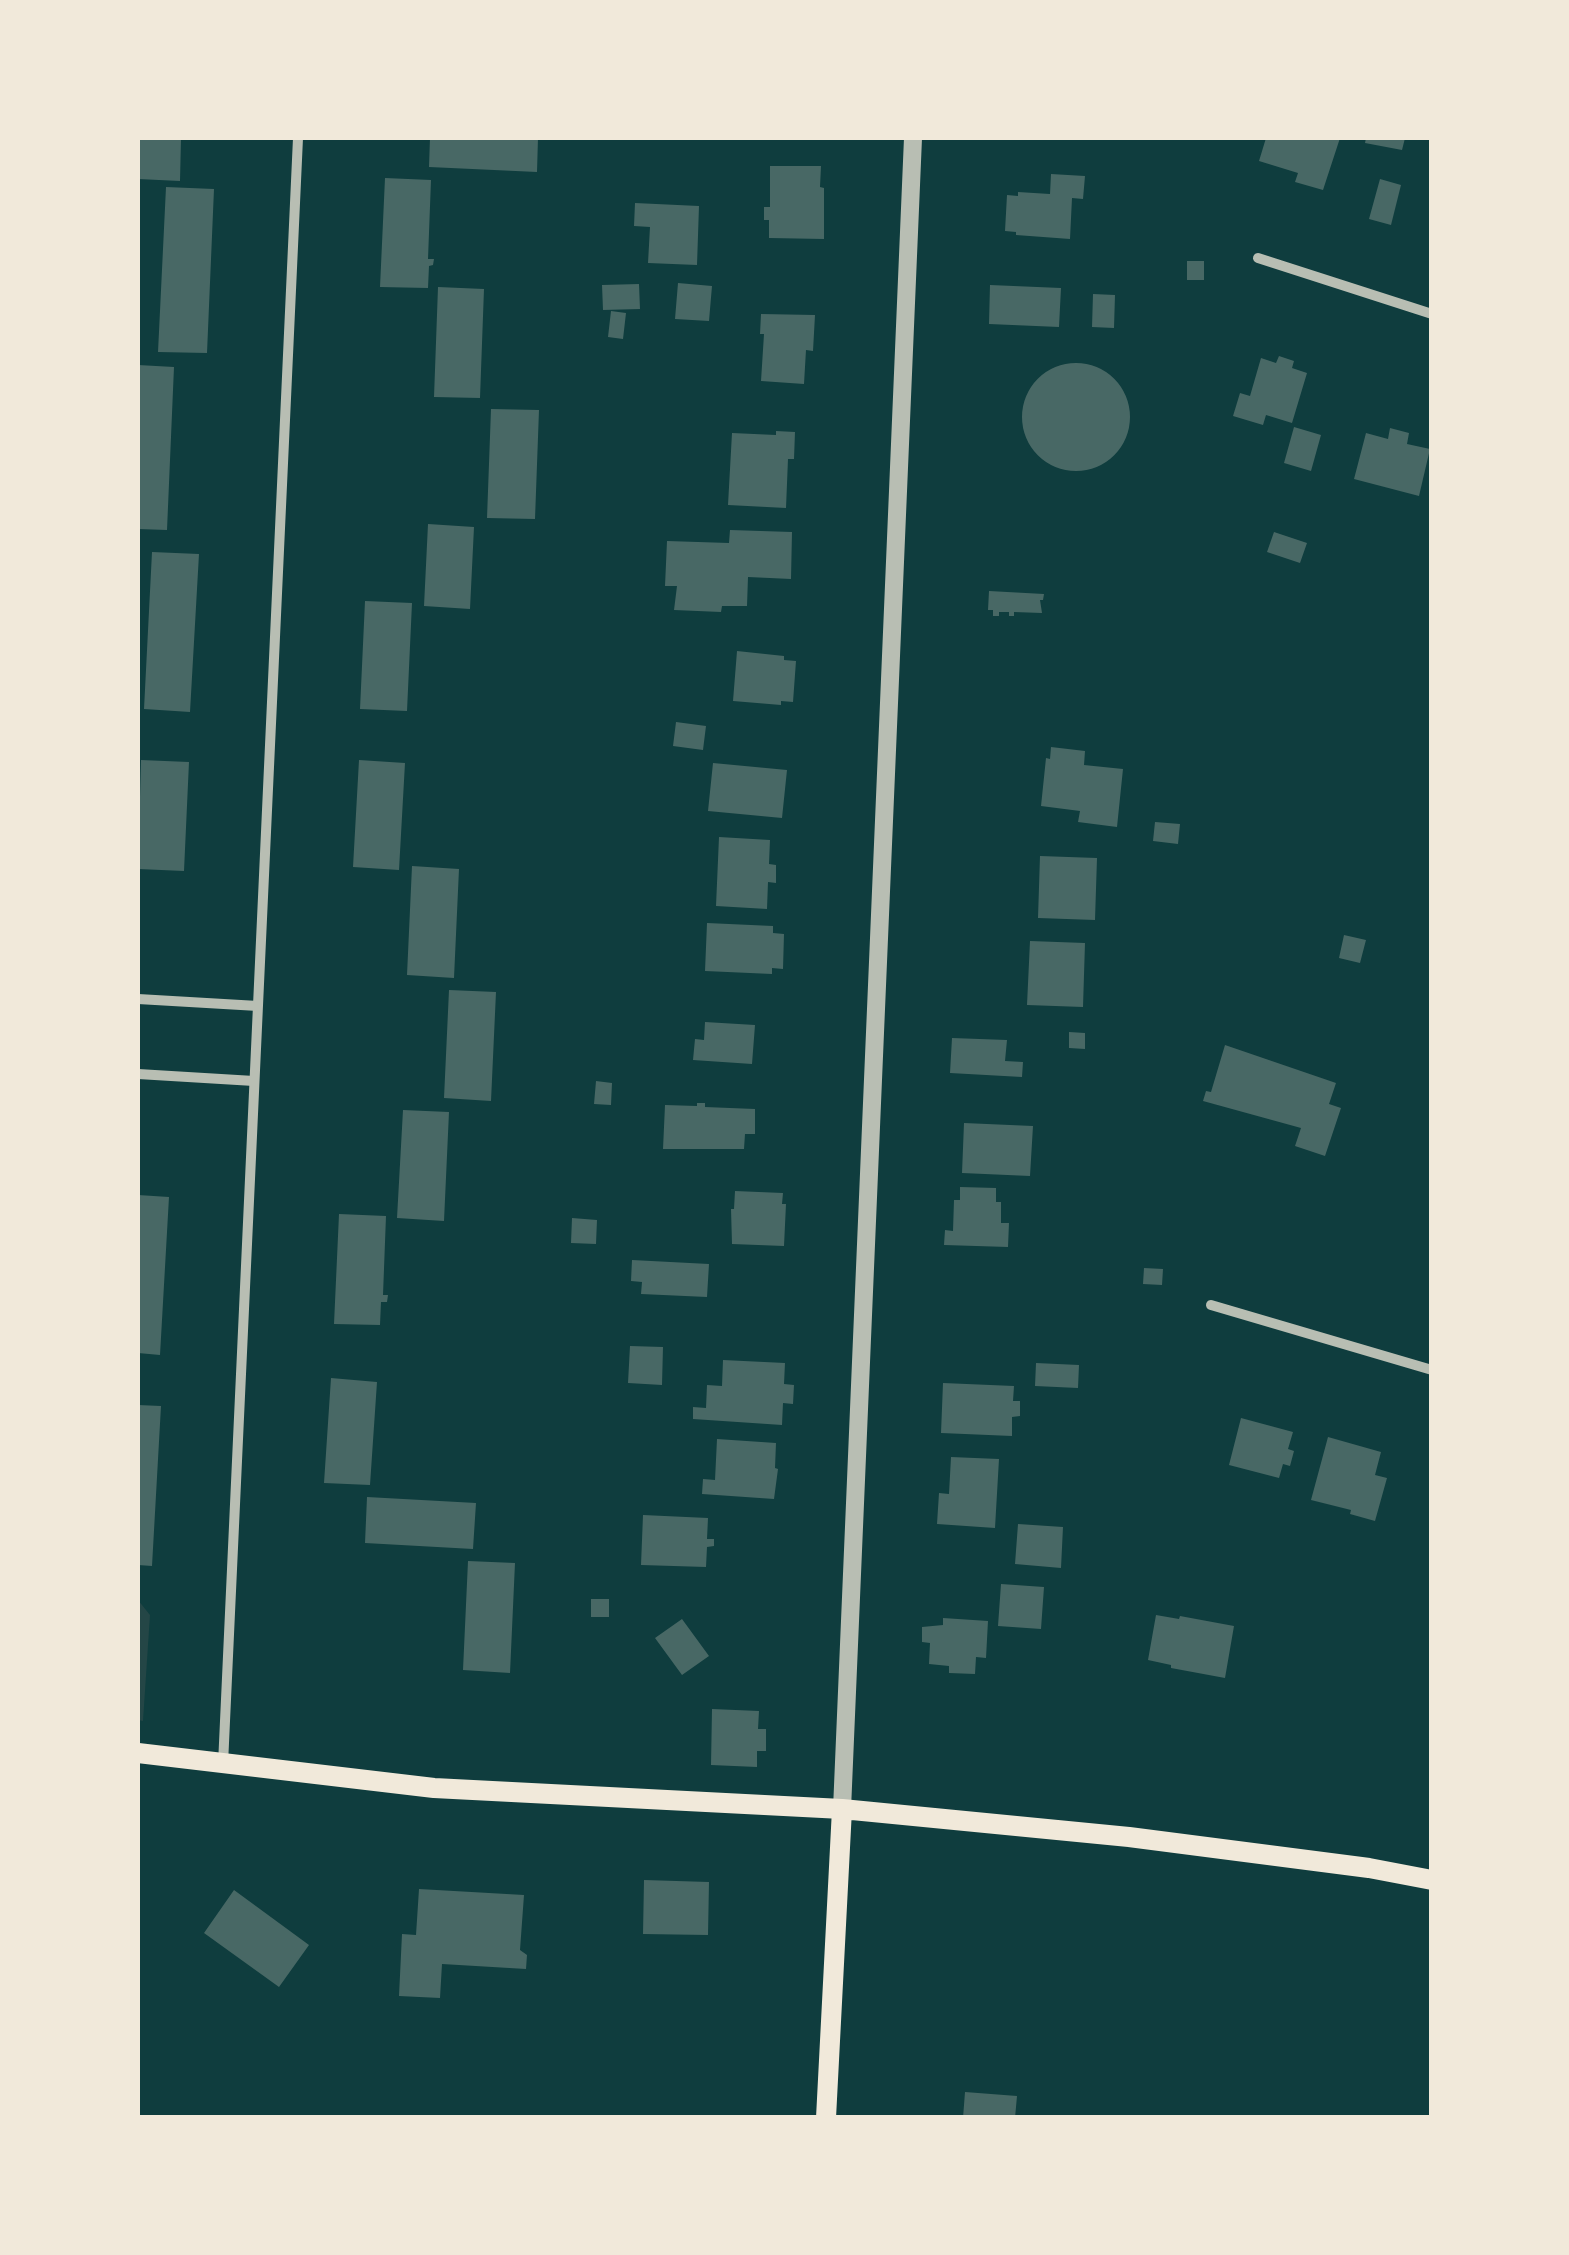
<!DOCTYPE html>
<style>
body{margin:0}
#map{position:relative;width:1569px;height:2255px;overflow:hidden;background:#0f3d3e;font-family:Merriweather,serif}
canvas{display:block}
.frame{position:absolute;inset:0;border:140px solid #f1e9da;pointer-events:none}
</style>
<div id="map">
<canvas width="1569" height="2255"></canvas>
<div class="frame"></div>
</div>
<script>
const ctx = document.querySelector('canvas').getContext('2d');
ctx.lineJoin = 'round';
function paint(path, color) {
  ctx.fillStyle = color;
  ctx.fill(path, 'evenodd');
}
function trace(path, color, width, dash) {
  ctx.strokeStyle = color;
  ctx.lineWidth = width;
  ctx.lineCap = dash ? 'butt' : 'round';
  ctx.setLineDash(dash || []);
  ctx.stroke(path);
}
paint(new Path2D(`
 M138 1600 150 1615 143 1721 138 1720Z`), '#244646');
paint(new Path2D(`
 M138 138H181L180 181 138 179Z
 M430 138H538L537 172 429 167Z
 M1266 138H1340L1323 190 1295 182 1298 173 1259 161Z
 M1366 138H1405L1402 150 1365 143Z
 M770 166H821L820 187 824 188V239L769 238V220H764V207H770Z
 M1051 174 1085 176 1083 199 1072 198 1070 239 1016 235V232L1005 231 1007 195 1018 196V192L1050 194Z
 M385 178 431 180 428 259H434L433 265 429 266 428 288 380 287Z
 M1380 179 1401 185 1391 225 1369 219Z
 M166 187 214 189 207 353 158 352Z
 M635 203 699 206 697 265 648 263 650 227 634 226Z
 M1187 261H1204V280H1187Z
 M678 283 712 286 709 321 675 319Z
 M639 284 640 309 603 310 602 285Z
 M990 285 1061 288 1059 327 989 324Z
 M438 287 484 289 480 398 434 397Z
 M1093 294 1115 295 1114 328 1092 327Z
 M611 311 626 313 623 339 608 337Z
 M761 314 815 315 813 351 806 350 804 384 761 381 764 334H760Z
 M1279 356 1294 361 1292 368 1307 373 1292 423 1266 415 1263 425 1233 416 1240 393 1250 396 1261 358 1276 363Z
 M1022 417a54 54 0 1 1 108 0a54 54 0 1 1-108 0Z
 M138 365 174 367 167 530 138 529Z
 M491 409 539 410 535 519 487 518Z
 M1294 427 1321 435 1311 471 1284 463Z
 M1390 428 1409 433 1407 444 1430 449 1419 496 1354 479 1366 433 1388 439Z
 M776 431 795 432 794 459H788L786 508 728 505 732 433 776 435Z
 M428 524 474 527 470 609 424 606Z
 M730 530 792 532 791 579 748 577 747 606H722L721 612 674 610 677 586H665L667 541 729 543Z
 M1274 532 1307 543 1300 563 1267 552Z
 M152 552 199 554 190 712 144 709Z
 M989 591 1044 594 1043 600H1040L1042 613 1014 612V616H1009V612H999V616H993V610H988Z
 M365 601 412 603 407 711 360 709Z
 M737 651 784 656V660L796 661 793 702 781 701V705L733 701Z
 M676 722 706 726 703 750 673 746Z
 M1051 747 1085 751 1084 765 1123 769 1117 827 1078 822 1080 811 1041 806 1046 758 1050 759Z
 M141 760 189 762 184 871 138 869Z
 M359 760 405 763 399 870 353 867Z
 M713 763 787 770 782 818 708 811Z
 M1155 822 1180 824 1178 844 1153 841Z
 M719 837 770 840 769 864 776 865V883L768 882 767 909 716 906Z
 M1040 856 1097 858 1095 920 1038 918Z
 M412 866 459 869 454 978 407 975Z
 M707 923 773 926V933L784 934 783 969 772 968V974L705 971Z
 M1344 935 1366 940 1360 963 1339 958Z
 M1030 941 1085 943 1083 1007 1027 1005Z
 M449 990 496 992 491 1101 444 1098Z
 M705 1022 755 1025 752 1064 693 1060 695 1039 704 1040Z
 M1069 1032 1085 1033V1049L1069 1048Z
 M952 1038 1007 1040 1005 1061 1023 1062 1022 1077 950 1073Z
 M1225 1045 1336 1083 1329 1104 1341 1108 1325 1156 1295 1146 1301 1128 1203 1101 1206 1091 1211 1092Z
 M596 1081 612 1083 611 1105 594 1104Z
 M697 1103H705V1107L755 1109V1134H745L744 1149H663L665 1105 697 1106Z
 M403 1110 449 1112 444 1221 397 1218Z
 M964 1123 1033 1126 1030 1176 962 1173Z
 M960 1187 996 1188V1202H1001V1223H1009L1008 1247 944 1245 945 1230 953 1231 954 1200H960Z
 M735 1191 783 1193 782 1204H786L784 1246 732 1244 731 1209H734Z
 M138 1195 169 1197 160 1355 138 1353Z
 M339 1214 386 1216 383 1295H388L387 1302H381L380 1325 334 1324Z
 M572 1218 597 1220 596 1244 571 1243Z
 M632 1260 709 1264 707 1297 641 1294 642 1282 631 1281Z
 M1144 1268 1163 1269 1162 1285 1143 1284Z
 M630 1346 663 1347 662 1385 628 1383Z
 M723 1360 785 1363 784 1384 794 1385 793 1404 783 1403 782 1425 693 1419V1407L706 1408 707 1385 722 1386Z
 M1036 1363 1079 1365 1078 1388 1035 1386Z
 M331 1378 377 1382 370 1485 324 1483Z
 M943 1383 1014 1386 1013 1401H1020V1416L1012 1417V1436L941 1433Z
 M138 1405 161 1406 152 1566 138 1565Z
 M1241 1418 1293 1432 1288 1449 1294 1451 1290 1466 1283 1464 1279 1478 1229 1465Z
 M1328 1437 1381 1452 1375 1475 1387 1478 1375 1521 1350 1514 1351 1510 1311 1500Z
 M717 1439 776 1443 775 1468 778 1469 774 1499 702 1494 703 1479 715 1480Z
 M951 1457 999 1459 995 1528 937 1524 939 1493 949 1494Z
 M367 1497 476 1503 473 1549 365 1543Z
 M643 1515 708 1518 707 1539H714V1546L707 1547 706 1567 641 1565Z
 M1018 1524 1063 1527 1061 1568 1015 1564Z
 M468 1561 515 1563 510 1673 463 1670Z
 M1001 1584 1044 1587 1041 1629 998 1626Z
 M591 1599H609V1617H591Z
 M1156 1615 1179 1619 1180 1616 1234 1626 1225 1678 1171 1668V1665L1148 1660Z
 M943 1618 988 1621 986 1658 976 1657 975 1674 949 1673V1666L929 1664 930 1643 922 1642V1627L943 1625Z
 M682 1619 709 1656 682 1675 655 1638Z
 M712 1709 759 1711 758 1729H766V1751H757V1767L711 1765Z
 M644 1880 709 1882 708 1935 643 1934Z
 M419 1889 524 1895 520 1950 527 1955 526 1969 442 1964 440 1998 399 1996 402 1934 416 1935Z
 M234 1890 309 1945 279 1987 204 1933Z
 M965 2092 1017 2096 1015 2118H963Z`), '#486865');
trace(new Path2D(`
 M1258 258 1432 314
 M138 999 258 1006
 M138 1074 254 1081
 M1211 1305 1432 1370
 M223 1764 298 138`), '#b8beb3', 10);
trace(new Path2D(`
 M842 1809 913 138`), '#b8beb3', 18);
trace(new Path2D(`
 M138 1753 434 1788 842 1809 1129 1837 1369 1868 1432 1880
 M826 2118 842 1809`), '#f1e9da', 20);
</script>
